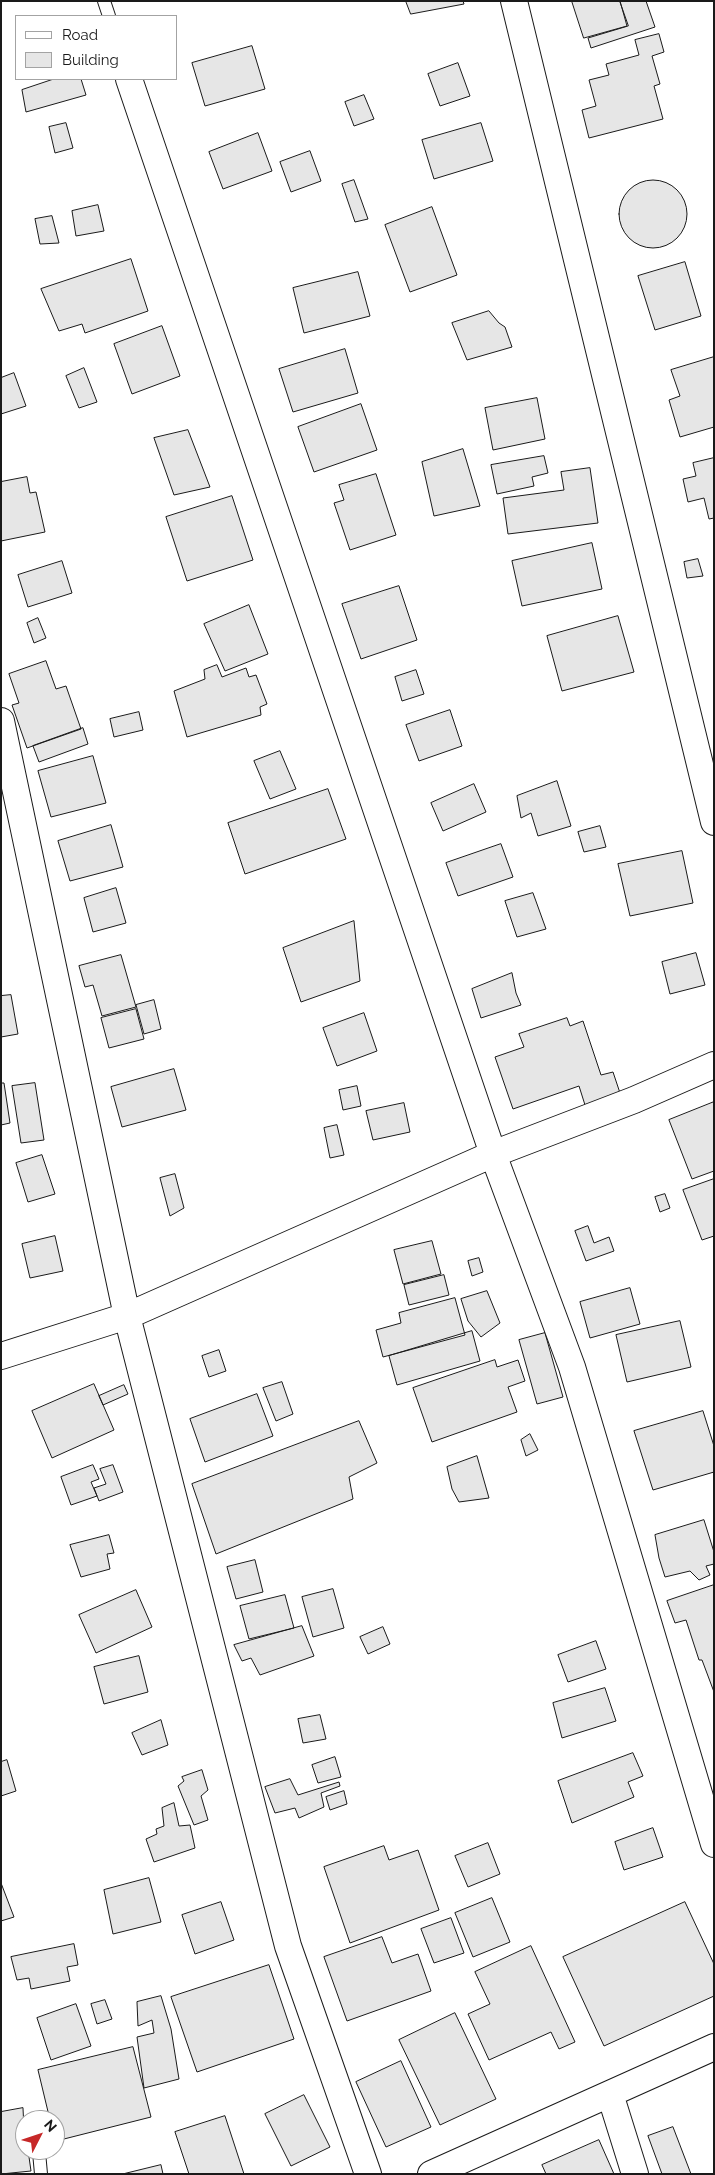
<!DOCTYPE html>
<style>
body{margin:0}
#map{position:relative;width:715px;height:2175px;overflow:hidden;background:#fff;font-family:Raleway,sans-serif}
canvas{display:block}
.frame{position:absolute;inset:0;border:2px solid #1a1a1a;pointer-events:none}
.legend{position:absolute;left:15px;top:15px;width:162px;height:65px;box-sizing:border-box;background:#fff;border:1px solid #a3a3a3;margin:0;padding:6px 9px;list-style:none;font-size:15px;color:#1a1a1a}
.legend li{display:flex;align-items:center;gap:10px;height:25px}
.legend b{width:25px;border:1px solid #a3a3a3}
.north{position:absolute;left:15px;top:2110px;width:50px;height:50px;box-sizing:border-box;background:#fff;border:1px solid #a3a3a3;border-radius:50%;rotate:49deg;font-size:14px;font-weight:700;line-height:20px;text-align:center;color:#1a1a1a}
.north::after{content:'';display:block;margin:auto;width:18px;height:22px;background:#c62828;clip-path:polygon(50% 0,100% 100%,50% 72%,0 100%)}
</style>
<div id="map">
<canvas width="715" height="2175"></canvas>
<div class="frame"></div>
<ul class="legend">
<li><b style="height:6px;background:#fff"></b>Road</li>
<li><b style="height:14px;background:#e6e6e6"></b>Building</li>
</ul>
<div class="north">N</div>
</div>
<script>
const ctx = document.querySelector('canvas').getContext('2d');
ctx.lineJoin = 'round';
function paint(path, color) {
  ctx.fillStyle = color;
  ctx.fill(path, 'evenodd');
}
function trace(path, color, width, dash) {
  ctx.strokeStyle = color;
  ctx.lineWidth = width;
  ctx.lineCap = dash ? 'butt' : 'round';
  ctx.setLineDash(dash || []);
  ctx.stroke(path);
}
const building = new Path2D(`
 M406 1H463L464 4 411 14Z
 M572 1H620L627 26 584 38Z
 M620 1H646L655 27 591 48 588 38 628 26Z
 M659 34 664 52 652 56 660 84 654 86 663 119 589 138 582 110 596 106 589 80 609 75 606 64 639 55 635 40Z
 M252 46 265 89 205 106 192 63Z
 M458 63 470 96 440 106 428 74Z
 M54 79H81L86 95 26 112 22 90Z
 M364 95 374 119 354 126 345 102Z
 M66 123 73 148 55 153 49 127Z
 M481 123 493 161 434 179 422 140Z
 M258 133 272 171 223 189 209 152Z
 M310 151 321 181 291 192 280 162Z
 M354 180 368 219 355 222 342 184Z
 M619 214a34 34 0 1 1 68 0a34 34 0 1 1-68 0Z
 M98 205 104 231 76 236 72 211Z
 M432 207 457 275 410 292 385 225Z
 M52 216 59 243 40 244 35 219Z
 M131 259 148 311 85 333 82 324 59 331 41 289Z
 M685 262 701 316 655 330 638 276Z
 M358 272 370 316 304 333 293 288Z
 M489 311 499 323 505 327 512 347 467 360 452 323Z
 M162 326 180 376 132 394 114 344Z
 M345 349 358 393 293 412 279 369Z
 M714 357V427L680 437 669 400 680 396 671 370Z
 M84 368 97 402 79 408 66 376Z
 M14 373 26 406 1 414V378Z
 M537 398 545 439 493 450 485 408Z
 M361 404 377 450 314 472 298 427Z
 M188 430 210 487 174 495 154 438Z
 M463 449 480 506 434 516 422 462Z
 M544 456 548 473 532 477 534 486 497 494 491 465Z
 M714 458V518L709 519 704 498 688 502 683 479 696 476 693 463Z
 M590 468 598 523 508 534 503 498 564 490 561 472Z
 M376 474 396 535 350 550 334 503 344 500 339 485Z
 M27 477 30 493 36 492 45 532 1 541V482Z
 M232 496 253 560 187 581 166 517Z
 M592 543 602 589 522 606 512 561Z
 M698 559 703 576 687 578 684 562Z
 M62 561 72 593 28 607 18 575Z
 M399 586 417 640 361 659 342 604Z
 M249 605 268 654 225 671 204 624Z
 M618 616 634 672 562 691 547 636Z
 M38 618 46 638 34 643 27 623Z
 M46 661 56 689 66 686 81 729 27 748 12 705 19 703 9 674Z
 M217 665 222 677 246 668 249 677 256 675 267 704 260 707 261 715 187 737 174 691 205 679 204 670Z
 M416 670 424 694 402 701 395 677Z
 M450 710 462 746 419 761 406 725Z
 M139 712 143 730 114 737 110 719Z
 M83 728 88 744 39 762 33 746Z
 M280 751 296 789 270 799 254 761Z
 M93 756 106 803 51 817 38 771Z
 M557 781 571 826 538 836 531 813 521 818 517 796Z
 M474 784 486 812 443 831 431 803Z
 M328 789 346 839 245 874 228 823Z
 M111 825 123 867 70 881 58 841Z
 M600 826 606 847 584 852 578 832Z
 M501 844 513 877 458 896 446 863Z
 M682 851 693 903 630 916 618 864Z
 M116 888 126 923 93 932 84 898Z
 M533 893 546 929 517 937 505 901Z
 M354 921 360 981 301 1002 283 948Z
 M696 953 705 985 670 994 662 962Z
 M121 955 136 1007 102 1016 93 985 85 987 79 966Z
 M512 973 516 993 521 1005 481 1018 472 989Z
 M11 995 18 1034 1 1037V996Z
 M154 1000 161 1029 144 1034 136 1005Z
 M136 1009 144 1039 109 1048 101 1018Z
 M364 1013 377 1051 337 1066 323 1028Z
 M567 1018 570 1026 583 1021 601 1075 613 1072 620 1093 585 1105 579 1086 513 1109 495 1057 524 1047 519 1034Z
 M174 1069 186 1110 122 1127 111 1087Z
 M1 1083H4L10 1123 1 1125Z
 M35 1083 44 1140 21 1143 12 1086Z
 M357 1086 361 1106 343 1110 339 1090Z
 M714 1102V1171L692 1179 669 1120Z
 M404 1103 410 1132 373 1140 366 1111Z
 M337 1125 344 1155 330 1158 324 1128Z
 M42 1155 55 1194 28 1202 16 1163Z
 M175 1174 184 1208 170 1216 160 1178Z
 M714 1179V1236L702 1240 683 1190Z
 M665 1194 670 1208 660 1212 655 1197Z
 M588 1226 594 1243 609 1237 614 1251 586 1261 575 1231Z
 M55 1236 63 1271 30 1278 22 1244Z
 M432 1241 441 1274 403 1284 394 1250Z
 M479 1258 483 1272 472 1276 468 1261Z
 M444 1275 449 1295 409 1305 404 1285Z
 M630 1288 640 1324 590 1338 580 1302Z
 M487 1291 500 1323 481 1337 468 1321 461 1299Z
 M455 1298 465 1335 383 1357 376 1330 401 1323 399 1313Z
 M680 1321 691 1367 627 1382 616 1335Z
 M472 1331 480 1361 397 1385 389 1356Z
 M545 1333 563 1397 537 1404 519 1340Z
 M219 1350 226 1371 209 1377 202 1356Z
 M495 1360 497 1367 518 1360 525 1381 508 1387 517 1412 432 1442 413 1388Z
 M282 1382 293 1414 276 1421 263 1388Z
 M94 1384 114 1430 52 1458 32 1411Z
 M124 1385 128 1394 103 1405 99 1396Z
 M257 1394 273 1436 205 1462 190 1419Z
 M703 1411 714 1446V1472L653 1490 634 1431Z
 M359 1421 377 1463 349 1477 353 1499 216 1554 192 1484Z
 M530 1434 538 1450 526 1456 521 1440Z
 M477 1456 489 1498 459 1502 452 1489 447 1467Z
 M93 1465 99 1479 91 1482 97 1496 71 1505 61 1477Z
 M113 1465 123 1492 99 1501 94 1488 106 1484 100 1469Z
 M704 1520 714 1552V1564L706 1566 710 1575 699 1580 690 1571 665 1577 659 1558 655 1535Z
 M109 1535 114 1553 107 1554 110 1569 81 1577 70 1545Z
 M255 1560 263 1592 236 1599 227 1567Z
 M714 1585V1692L702 1660H699L686 1620 675 1623 667 1601Z
 M333 1589 344 1628 313 1637 302 1597Z
 M136 1590 152 1627 96 1653 79 1615Z
 M285 1595 294 1628 249 1639 240 1606Z
 M302 1626 314 1656 260 1675 251 1658 242 1661 234 1645Z
 M383 1627 390 1644 368 1654 360 1637Z
 M596 1641 606 1669 568 1682 558 1655Z
 M139 1656 148 1692 104 1704 94 1667Z
 M605 1688 616 1721 562 1738 553 1703Z
 M320 1715 326 1739 303 1743 298 1719Z
 M161 1720 168 1745 142 1755 132 1733Z
 M633 1753 643 1776 628 1782 634 1797 572 1823 558 1781Z
 M335 1757 341 1777 318 1783 312 1765Z
 M7 1760 16 1791 1 1796V1762Z
 M202 1770 208 1790 201 1796 208 1820 194 1825 178 1786 184 1781 182 1777Z
 M290 1779 298 1795 339 1782 340 1786 321 1793 324 1807 299 1818 295 1808 275 1813 265 1787Z
 M344 1791 347 1804 330 1810 326 1797Z
 M174 1803 179 1826 190 1825 195 1848 154 1862 146 1839 157 1834 156 1829 164 1826 162 1808Z
 M653 1828 663 1857 624 1870 615 1842Z
 M488 1843 500 1874 468 1887 455 1856Z
 M384 1846 389 1860 418 1850 439 1910 350 1943 324 1867Z
 M149 1878 161 1922 113 1934 104 1890Z
 M1 1883 14 1917 1 1921Z
 M492 1898 510 1942 473 1957 455 1913Z
 M221 1902 234 1940 195 1954 182 1915Z
 M685 1902 714 1964V1996L604 2046 563 1957Z
 M451 1918 464 1953 434 1963 421 1929Z
 M382 1937 392 1963 418 1954 431 1991 347 2021 324 1957Z
 M74 1944 78 1965 67 1967 70 1981 31 1989 29 1978 17 1980 11 1957Z
 M531 1946 575 2042 559 2049 551 2032 489 2060 468 2014 490 2004 475 1972Z
 M269 1965 294 2039 197 2072 171 1997Z
 M161 1996 171 2029 179 2079 144 2088 137 2037 154 2033 152 2020 138 2026 137 2002Z
 M105 2000 112 2019 97 2024 91 2004Z
 M76 2004 91 2046 51 2060 37 2018Z
 M455 2013 496 2099 440 2125 399 2040Z
 M133 2047 151 2117 56 2141 55 2120H50L38 2070Z
 M401 2061 431 2127 386 2147 356 2082Z
 M304 2095 330 2147 291 2166 265 2114Z
 M23 2108 25 2150H28L31 2171 1 2174V2112Z
 M225 2116 244 2174H189L175 2132Z
 M673 2127 691 2174H662L648 2136Z
 M599 2140 614 2174H546L542 2165Z
 M161 2165 163 2174H123Z`);
paint(building, '#e6e6e6');
trace(building, '#1a1a1a', 1);
const lane = new Path2D(`
 M104 1 109 16
 M39 2152 41 2174`);
const street = new Path2D(`
 M514 1 714 822
 M129 79 493 1154 572 1367 714 1844
 M1 721 127 1316 288 1946 368 2174
 M1 1356 127 1316 493 1154 634 1100 714 1065
 M610 2094 635 2174
 M431 2174 714 2047`);
trace(lane, '#1a1a1a', 14);
trace(street, '#1a1a1a', 28);
trace(lane, '#fff', 12);
trace(street, '#fff', 26);
</script>
